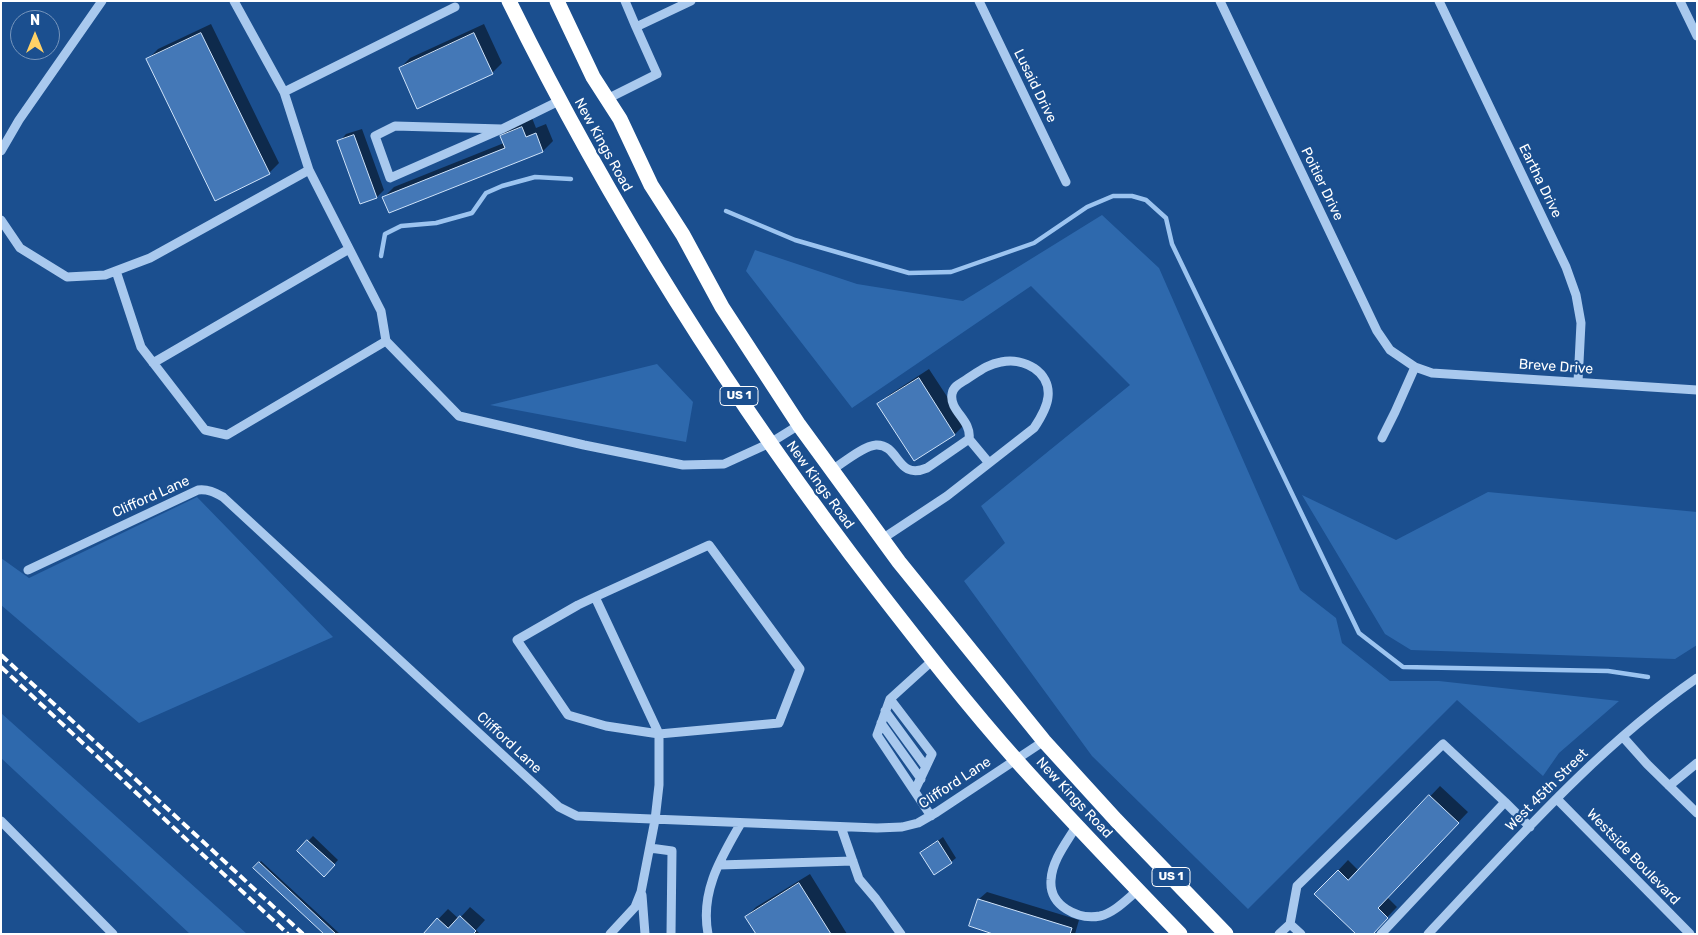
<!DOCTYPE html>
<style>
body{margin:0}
#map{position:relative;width:1698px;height:935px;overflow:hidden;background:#1b4f8f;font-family:Rubik,sans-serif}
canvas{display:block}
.frame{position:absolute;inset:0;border:2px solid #fff;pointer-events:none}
.north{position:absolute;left:10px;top:10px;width:50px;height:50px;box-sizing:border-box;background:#1b4f8f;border:1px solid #7695bc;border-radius:50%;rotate:0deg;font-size:14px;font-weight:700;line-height:20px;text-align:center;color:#fff}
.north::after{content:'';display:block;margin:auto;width:18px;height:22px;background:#ffd166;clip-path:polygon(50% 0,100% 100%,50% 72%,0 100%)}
</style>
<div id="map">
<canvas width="1698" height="935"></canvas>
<div class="frame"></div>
<div class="north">N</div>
</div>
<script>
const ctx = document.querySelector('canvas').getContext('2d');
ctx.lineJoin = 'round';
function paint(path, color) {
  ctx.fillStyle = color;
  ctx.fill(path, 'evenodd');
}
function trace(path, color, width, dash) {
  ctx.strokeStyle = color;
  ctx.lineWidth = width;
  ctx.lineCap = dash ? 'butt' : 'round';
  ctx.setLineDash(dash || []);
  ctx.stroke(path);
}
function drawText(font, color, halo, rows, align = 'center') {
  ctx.font = font + ' Rubik,sans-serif';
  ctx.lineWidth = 4.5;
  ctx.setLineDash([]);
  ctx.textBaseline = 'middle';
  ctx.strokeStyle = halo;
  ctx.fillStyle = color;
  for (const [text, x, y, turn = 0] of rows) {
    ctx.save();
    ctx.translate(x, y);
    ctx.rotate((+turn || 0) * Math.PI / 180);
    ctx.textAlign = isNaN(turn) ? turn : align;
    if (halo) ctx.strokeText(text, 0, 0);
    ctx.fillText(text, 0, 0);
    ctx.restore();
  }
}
paint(new Path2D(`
 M1102 215 1159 268 1300 590 1336 618 1342 643 1390 681H1439L1619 701 1559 753 1543 776 1457 700 1248 909 1092 756 964 581 1005 543 981 506 1130 385 1031 286 852 408 746 271 755 250 857 284 963 301Z
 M657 364 693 402 686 442 490 405Z
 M1488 492 1697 512V645L1675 659 1411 650 1385 634 1302 495 1396 540Z
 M197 497 333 637 139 723 1 605V558L29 578Z
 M1 713 247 934H190L1 758Z`), '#2e69ad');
paint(new Path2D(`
 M211 24 279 163 269 173 148 59 158 49Z
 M484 24 502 63 492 73 400 68 410 58Z
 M532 118 536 128 546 124 553 141 543 151 390 212 384 197 394 187 504 143 501 136 511 126Z
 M362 129 384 190 377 197 361 203 339 142 346 134Z
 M929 369 965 424 955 434 914 460 879 405 889 395Z
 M1440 786 1468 812 1387 897 1397 907 1371 934 1316 894 1348 860 1359 871Z
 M313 836 338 860 324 875 298 851Z
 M943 837 956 858 951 862 922 853Z
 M261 861 340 934H326L255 868Z
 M810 874 847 934H757L746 917 756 907Z
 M987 892 1079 920 1075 934H997L971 926 979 899Z
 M470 907 485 920 476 930 480 934H424L448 909 459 919Z`), '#0007');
trace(new Path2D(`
 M726 211 795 240 909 273 951 272 1034 243 1087 207 1113 196H1132L1146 200 1166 218 1172 244 1359 633 1403 667 1608 671 1648 677
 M381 256 385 234 401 226 436 223 472 213 486 193 502 186 535 177 571 179`), '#9cc4f0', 4.5);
const building = new Path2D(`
 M201 33 270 174 215 201 146 59Z
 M474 33 493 74 417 109 399 68Z
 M522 127 526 137 536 133 543 152 389 213 382 197 505 148 500 136Z
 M354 135 377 198 360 204 337 141Z
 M919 378 955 435 914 461 877 404Z
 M1429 795 1459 823 1378 908 1388 918 1373 934H1356L1314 894 1338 870 1348 880Z
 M307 840 335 865 324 877 297 851Z
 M938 841 952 863 934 875 920 853Z
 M259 862 336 934H324L253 868Z
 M799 883 831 934H756L745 917Z
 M978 899 1072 928 1070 934H993L969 926Z
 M460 916 476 931 473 934H423L437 918 448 928Z`);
paint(building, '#4478b7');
trace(building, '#cfe3fa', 1);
trace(new Path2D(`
 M234 1 284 92 309 170 381 311 386 341 459 416 584 445 683 465 724 464 770 443 799 425
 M625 1 636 27
 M979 1 1066 182
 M1220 1 1377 331 1390 350 1415 367 1432 373 1697 390
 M1439 1 1566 267 1576 295 1581 323 1578 382
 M1680 1 1697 36
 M284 92 455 7
 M607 99 657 74 636 27 691 1
 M502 129 395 126 375 136 390 178 502 129 559 101
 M1 151 19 120 102 1
 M1 220 20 248 67 277 105 275 150 258 309 170
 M116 271 141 347 205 430 227 435 386 341
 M153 363 349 249
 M1382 438 1395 412 1415 367
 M969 439 989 463
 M832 470C843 463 863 446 876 445 900 444 896 481 927 468L969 439C972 420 949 411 952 394 953 386 961 383 967 379 978 372 988 364 1001 362 1024 357 1051 372 1048 397 1047 408 1040 419 1034 428L947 496 882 539
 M28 570 198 490C208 489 214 492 223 497L559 807 577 816 877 828 902 827 918 823 937 812 1044 741
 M595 597 659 734 779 723 800 669 709 545 595 597 578 605 517 640 568 715 606 726 659 734V785L655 820 641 892 635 907 610 934
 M890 699 932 754 915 790
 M885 711 926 767
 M881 723 921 779
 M1623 737 1647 764 1697 813
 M1669 786 1697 763
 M1557 799 1690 934
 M1505 802 1530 827
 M931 816 877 735 890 699 933 660
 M1 821 113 934
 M1077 825C1067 842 1052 860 1051 880 1049 906 1078 920 1100 916 1114 913 1127 899 1138 890
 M841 827 859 879 876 899 901 934
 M650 848 672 851 671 934
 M719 865 853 861
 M642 895 645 934
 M1290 924 1297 886 1443 744 1505 802 1381 934
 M708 934C700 891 721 858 741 823
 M1279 934 1290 924 1301 934
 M1428 934C1513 844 1595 749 1697 678`), '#a9c9ee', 9);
trace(new Path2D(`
 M509 1C611 209 736 406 878 590 923 648 968 706 1017 761 1070 820 1125 877 1180 934
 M557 1 593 77 620 119 651 185 683 235 722 307 799 425 899 562 1044 741 1116 820 1226 934`), '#fff', 15);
trace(new Path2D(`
 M1 655 303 934
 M1 667 288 934`), '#fff', 4, [9, 4]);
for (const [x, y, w] of [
 [739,396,38],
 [1171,877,38]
]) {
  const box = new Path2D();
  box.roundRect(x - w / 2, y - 9.5, w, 19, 4);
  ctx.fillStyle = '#1b4f8f';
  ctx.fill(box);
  trace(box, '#fff', 1);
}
drawText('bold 12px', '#fff', null, [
 ["US 1",739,396],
 ["US 1",1171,877]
]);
drawText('14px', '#fff', '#1b4f8f', [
 ["Lusaid Drive",1035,86,64],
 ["New Kings Road",603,145,61],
 ["Eartha Drive",1540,181,64],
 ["Poitier Drive",1322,184,64],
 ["Breve Drive",1556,367,4],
 ["New Kings Road",820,485,54],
 ["Clifford Lane",151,497,-24],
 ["Clifford Lane",509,743,43],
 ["Clifford Lane",955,783,-33],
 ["West 45th Street",1547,790,-45],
 ["New Kings Road",1074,798,47],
 ["Westside Boulevard",1633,857,46]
]);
</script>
